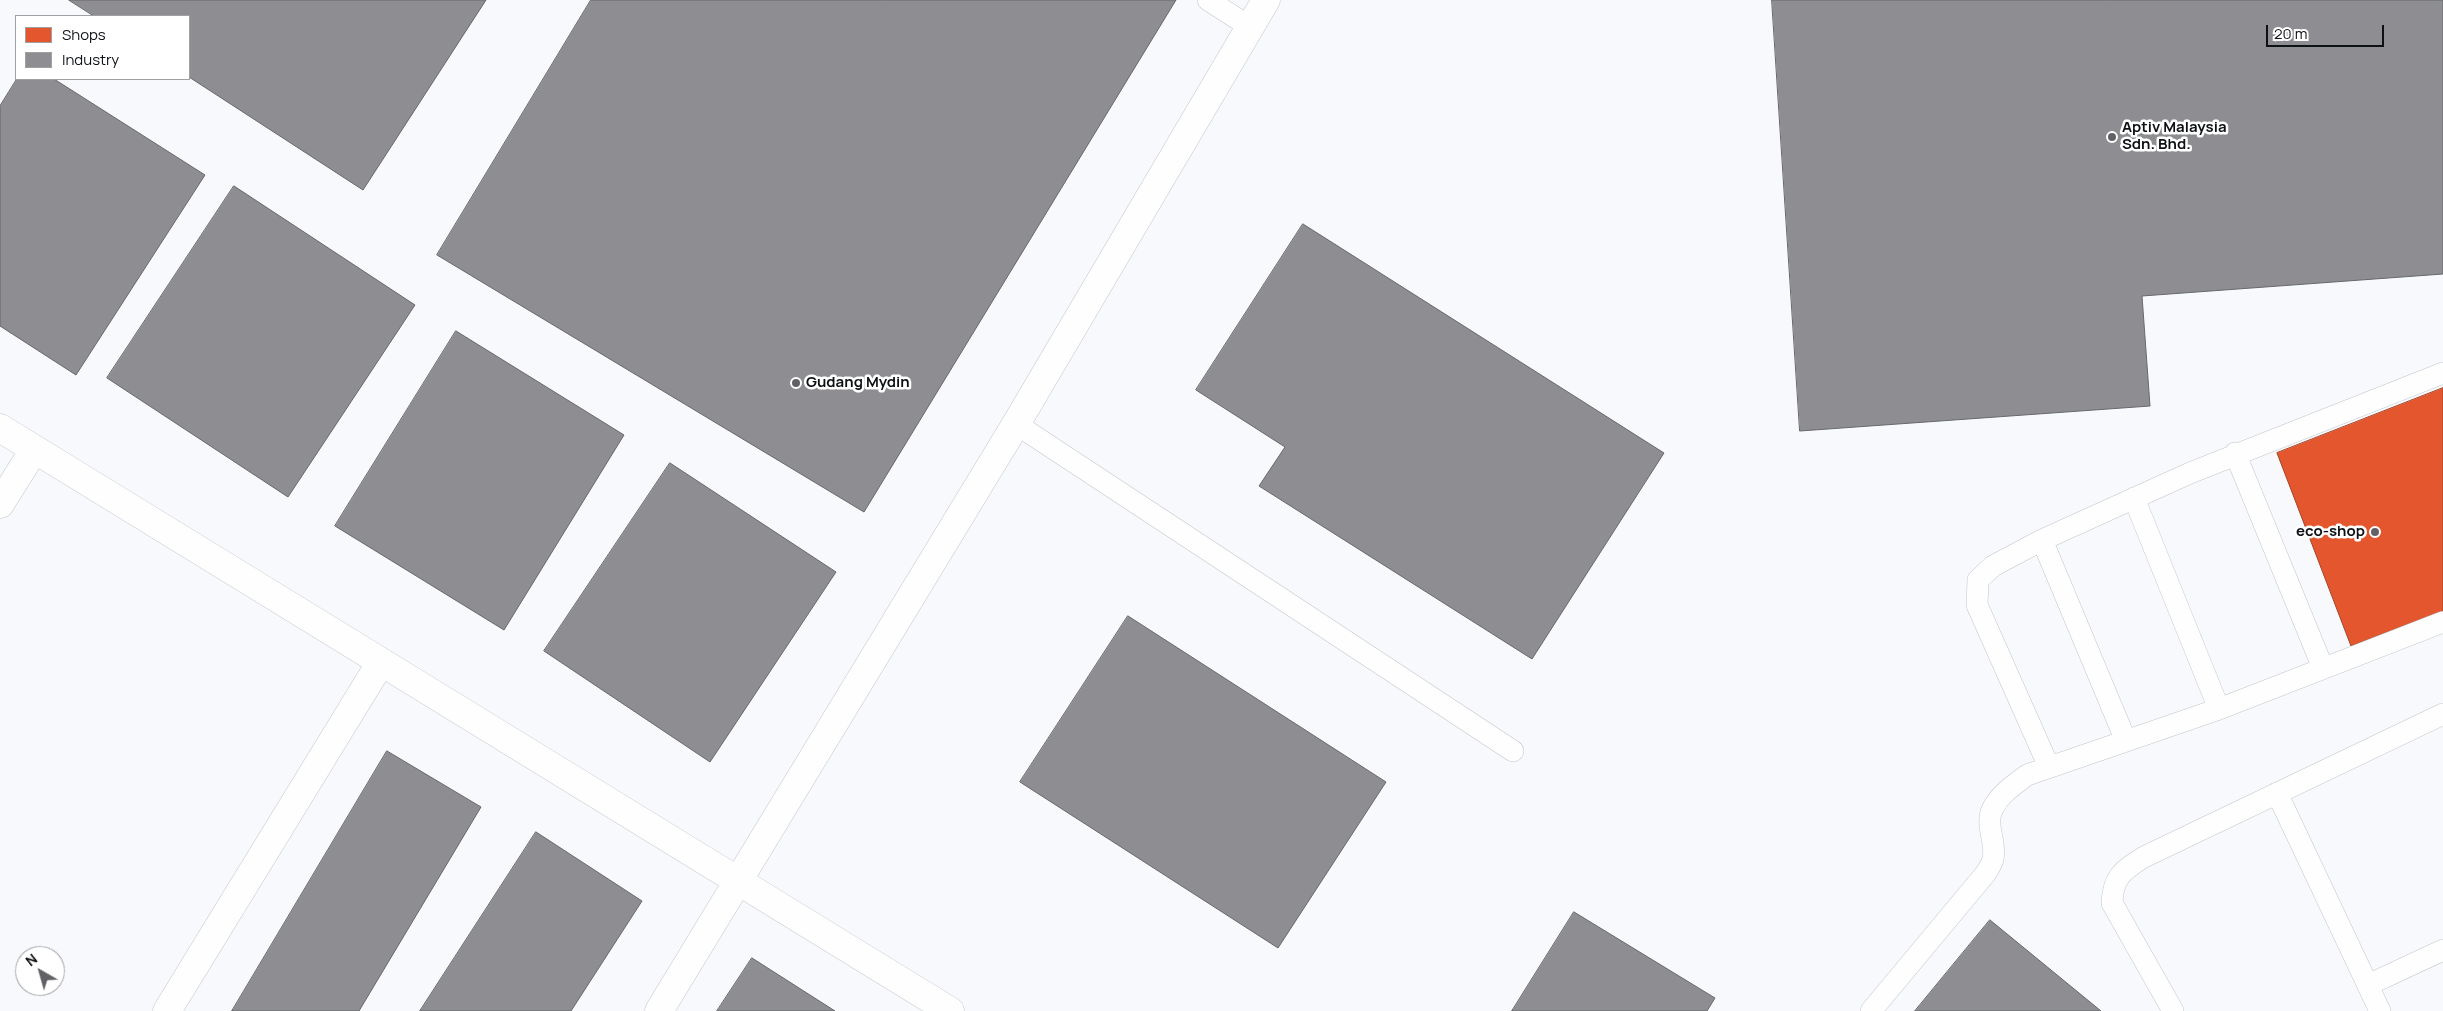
<!DOCTYPE html>
<style>
body{margin:0}
#map{position:relative;width:2443px;height:1011px;overflow:hidden;background:#f7f9fc;font-family:Manrope,sans-serif}
canvas{display:block}
.legend{position:absolute;left:15px;top:15px;width:175px;height:65px;box-sizing:border-box;background:#fff;border:1px solid #9fa0a1;margin:0;padding:6px 9px;list-style:none;font-size:15px;color:#0e1114}
.legend li{display:flex;align-items:center;gap:10px;height:25px}
.legend b{width:25px;border:1px solid #9fa0a1}
.north{position:absolute;left:15px;top:946px;width:50px;height:50px;box-sizing:border-box;background:#fff;border:1px solid #9fa0a1;border-radius:50%;rotate:322deg;font-size:14px;font-weight:700;line-height:20px;text-align:center;color:#0e1114}
.north::after{content:'';display:block;margin:auto;width:18px;height:22px;background:#606265;clip-path:polygon(50% 0,100% 100%,50% 72%,0 100%)}
.scale{position:absolute;left:2266px;top:25px;width:118px;height:22px;box-sizing:border-box;border:2px solid #0e1114;border-top:0;padding-left:6px;font-size:15px;line-height:18px;white-space:nowrap;color:#0e1114;-webkit-text-stroke:4px #fff;paint-order:stroke}
</style>
<div id="map">
<canvas width="2443" height="1011"></canvas>
<ul class="legend">
<li><b style="height:14px;background:#e4572e"></b>Shops</li>
<li><b style="height:14px;background:#8d8d92"></b>Industry</li>
</ul>
<div class="north">N</div>
<div class="scale">20 m</div>
</div>
<script>
const ctx = document.querySelector('canvas').getContext('2d');
ctx.lineJoin = 'round';
function paint(path, color) {
  ctx.fillStyle = color;
  ctx.fill(path, 'evenodd');
}
function trace(path, color, width, dash) {
  ctx.strokeStyle = color;
  ctx.lineWidth = width;
  ctx.lineCap = dash ? 'butt' : 'round';
  ctx.setLineDash(dash || []);
  ctx.stroke(path);
}
function drawText(font, color, halo, rows, align = 'center') {
  ctx.font = font + ' Manrope,sans-serif';
  ctx.lineWidth = 5;
  ctx.setLineDash([]);
  ctx.textBaseline = 'middle';
  ctx.strokeStyle = halo;
  ctx.fillStyle = color;
  for (const [text, x, y, turn = 0] of rows) {
    ctx.save();
    ctx.translate(x, y);
    ctx.rotate((+turn || 0) * Math.PI / 180);
    ctx.textAlign = isNaN(turn) ? turn : align;
    if (halo) ctx.strokeText(text, 0, 0);
    ctx.fillText(text, 0, 0);
    ctx.restore();
  }
}
const shops = new Path2D(`
 M2443 388V611L2351 646 2277 453Z`);
paint(shops, '#e4572e');
trace(shops, '#a44226', 1);
const industry = new Path2D(`
 M69 0H486L363 190 189 77V16H94Z
 M591 0H1176L864 512 437 255Z
 M1772 0H2443V274L2142 296 2150 406 1800 431Z
 M17 79H54L205 175 76 375 0 326V106Z
 M234 186 415 305 288 497 107 378Z
 M1303 224 1664 453 1532 659 1259 486 1285 447 1196 390Z
 M456 331 624 435 504 630 335 526Z
 M670 463 836 572 710 762 544 651Z
 M1128 616 1386 782 1278 948 1020 782Z
 M387 751 481 807 359 1011H232Z
 M536 832 642 901 571 1011H420Z
 M1574 912 1715 998 1707 1011H1512Z
 M1990 920 2101 1011H1915Z
 M752 958 835 1011H717Z`);
paint(industry, '#8d8d92');
trace(industry, '#67686c', 1);
const lane = new Path2D(`
 M1208 0 1250 27
 M1016 424 1513 751
 M2235 453 2323 668
 M2134 498 2219 709
 M2042 540 2126 741
 M2049 767 1977 605 1978 580 1993 566 2042 540 2190 473 2443 373
 M2277 793 2380 1011
 M2368 985 2443 950
 M1871 1011 1986 873C1988 869 1992 864 1993 859 1997 842 1984 824 1993 808 2000 794 2014 785 2027 775L2219 709 2443 622
 M2173 1011 2112 903C2113 877 2122 871 2144 857L2443 714`);
const street = new Path2D(`
 M0 428 950 1011
 M0 504 34 450
 M167 1011 381 662
 M659 1011 1016 424 1266 0`);
trace(lane, '#c3c6c9', 22);
trace(street, '#c3c6c9', 29);
trace(lane, '#fefeff', 21);
trace(street, '#fefeff', 28);
for (const [x, y, r, color] of [
 [2112,137,5,"#606265"],
 [796,383,5,"#606265"],
 [2375,532,5,"#606265"]
]) {
  const dot = new Path2D();
  dot.arc(x, y, r, 0, 2 * Math.PI);
  ctx.fillStyle = color;
  ctx.fill(dot);
  trace(dot, '#fff', 2);
}
drawText('bold 15px', '#0e1114', '#fff', [
 ["Aptiv Malaysia",2122,128],
 ["Sdn. Bhd.",2122,145],
 ["Gudang Mydin",806,383],
 ["eco-shop",2365,532,"right"]
], 'left');
</script>
